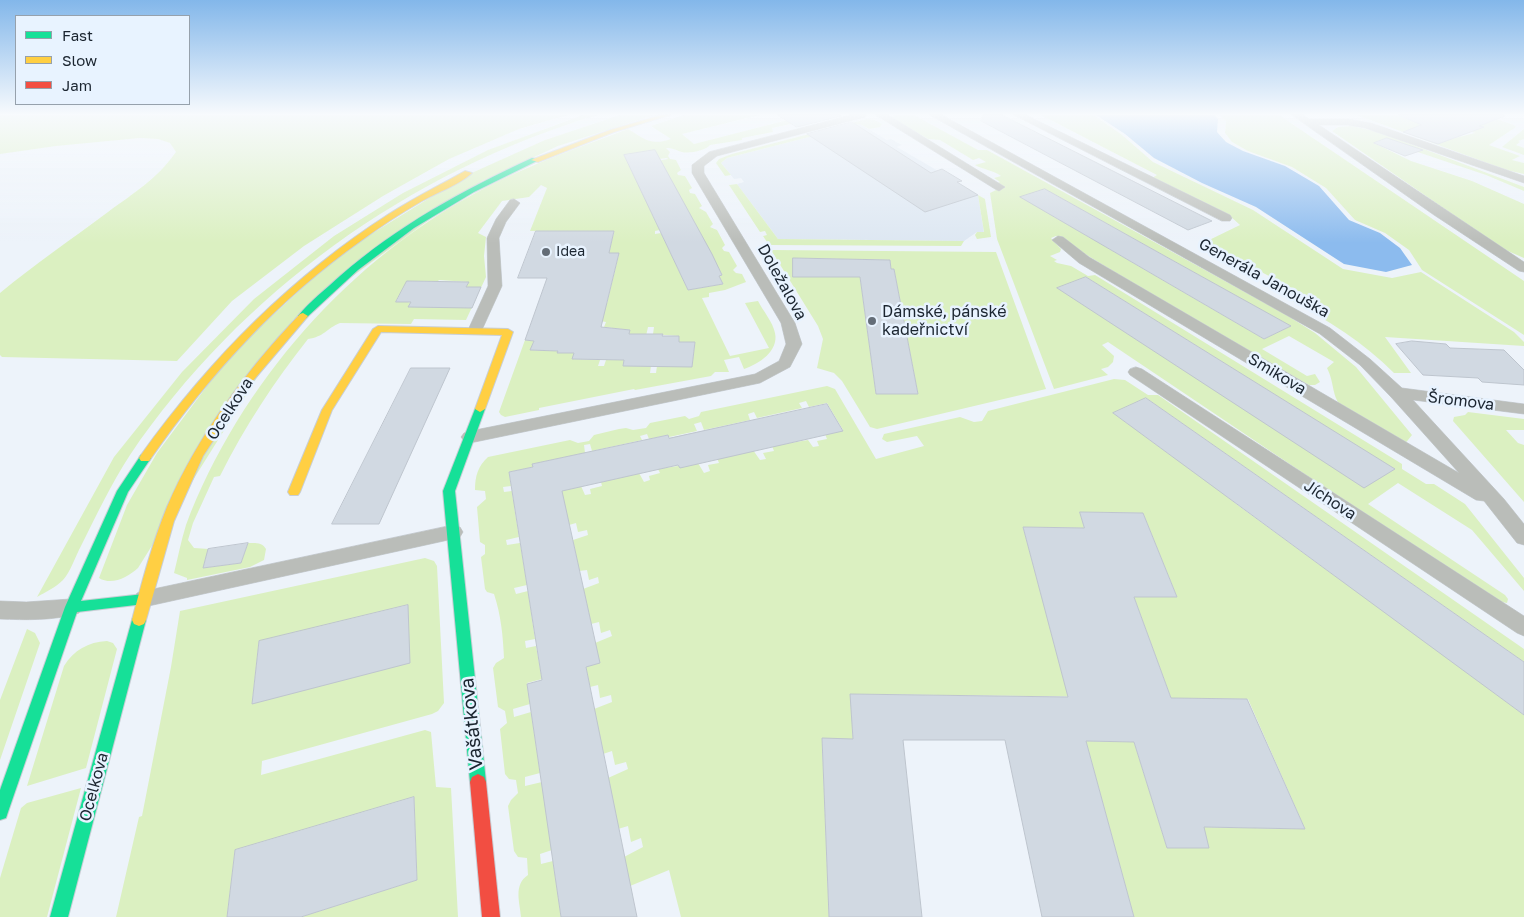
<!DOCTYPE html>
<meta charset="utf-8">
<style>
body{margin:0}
#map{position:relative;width:1524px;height:917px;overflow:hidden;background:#edf3fa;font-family:"Golos Text",sans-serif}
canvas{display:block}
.legend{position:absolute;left:15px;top:15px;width:175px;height:90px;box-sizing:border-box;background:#e8f3ff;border:1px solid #96a1ac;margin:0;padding:6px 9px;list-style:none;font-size:15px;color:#1b2530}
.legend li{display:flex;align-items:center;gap:10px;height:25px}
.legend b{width:25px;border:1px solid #96a1ac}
</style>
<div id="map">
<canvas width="1524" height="917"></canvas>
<ul class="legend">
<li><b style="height:6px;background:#16e098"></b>Fast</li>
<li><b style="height:6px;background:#ffcf43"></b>Slow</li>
<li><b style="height:6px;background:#f24e42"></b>Jam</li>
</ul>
</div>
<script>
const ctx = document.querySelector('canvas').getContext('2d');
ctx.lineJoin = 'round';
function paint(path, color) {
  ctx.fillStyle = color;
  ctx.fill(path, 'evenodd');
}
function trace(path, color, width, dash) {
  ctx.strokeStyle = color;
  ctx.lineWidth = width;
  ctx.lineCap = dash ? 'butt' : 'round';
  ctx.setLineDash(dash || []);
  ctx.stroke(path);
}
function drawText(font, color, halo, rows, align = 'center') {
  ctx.font = font + ' "Golos Text",sans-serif';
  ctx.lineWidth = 5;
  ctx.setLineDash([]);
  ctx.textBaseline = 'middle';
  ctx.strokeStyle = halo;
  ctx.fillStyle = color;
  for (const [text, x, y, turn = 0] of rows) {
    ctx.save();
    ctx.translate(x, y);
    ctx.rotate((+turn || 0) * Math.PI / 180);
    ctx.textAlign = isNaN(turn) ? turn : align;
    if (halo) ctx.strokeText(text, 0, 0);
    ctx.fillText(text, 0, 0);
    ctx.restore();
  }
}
paint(new Path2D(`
 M860 124 887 140 891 139 902 145 897 147 945 175 949 174 962 181 958 183 978 195 984 233 977 232 964 241 778 239 737 184 744 182 741 178 734 179 721 163 727 158Z`), '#dde7f2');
paint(new Path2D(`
 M0 115H567L519 129 449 159 383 196 304 246 232 301 177 361 2 357 0 355V293C35 264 72 239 108 212 135 192 156 180 176 152L170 143 158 139 140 138 56 146 0 154Z
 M583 115H597C408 172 241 292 130 455 111 484 96 516 81 546 75 557 71 571 63 580 56 587 46 592 37 597L114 457 182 372 254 299 334 236 403 193 488 150Z
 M620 115H654L558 146 482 181 293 320 138 568C128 577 112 586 99 578L127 505 157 453 231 354 339 254 465 176 545 140Z
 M684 115H759L682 134 694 144 807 115H833L772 128 773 132 742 138V140L710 145C706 150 690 154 682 152 675 150 673 148 666 148L670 152 668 156 670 159 676 160 681 170 677 173 678 175 685 176 692 188 689 190 690 193 695 194 702 206 699 208 706 212 713 224 710 227 717 230 725 245 722 248 724 251 729 252 737 266 733 270 736 273 742 274 746 282 725 290 709 293V297L702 298 730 356 769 348 745 303 758 301C763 311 773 322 775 333 779 351 759 364 744 369L739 357 724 360 729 372H715L711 376 635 390 634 389 539 408V410L505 417 501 415 499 412 525 340 534 341 531 350 558 351V353H574L573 359 600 360 598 366H604L606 360H624L623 366H651L650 373H656L657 366H692L695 342H679V336L653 334 654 327H648L646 336H629L630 330 604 327 606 322 600 321 586 303H607L619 254 609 253 614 232 530 231 547 188 541 185 529 197 502 201 478 233 486 237 484 256 486 277 466 320 414 319 411 324 340 323C327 328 324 337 308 339 274 382 245 426 220 476L214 477 193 523 188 540 194 548 209 549 203 568 241 563 248 543C256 543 262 542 266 549L264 560 250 567 187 580V578L174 573C178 557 181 541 186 525 240 383 350 258 485 188 531 164 580 147 628 129 645 139 650 146 671 139L651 126ZM652 151 659 159 667 158 668 159 657 161 715 268 718 267 722 275 719 276 723 284 688 290 661 233 655 234V231L660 230 624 155ZM439 280 468 282 466 287H481L472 308 396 301 408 281H438Z
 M893 115H914L978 150H987L1285 314 1315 333 1356 367 1412 435 1404 445 1343 409C1331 396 1335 384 1327 368L1334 362 1289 336 1262 349 1307 376 1315 374 1320 382 1315 385H1309L1158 299 1056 236 1051 238 1061 249 1060 252 1050 256 1057 260 1054 261 1057 263 1071 266 1088 276 1095 275 1402 464V469L1426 484H1434L1465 504 1524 578V591L1472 530 1398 483 1368 504 1505 595 1508 599 1507 603 1492 600 1108 342 1102 345 1114 356 1113 362 1108 367 1101 369 1108 375 1054 389 997 239 990 193 996 190 990 185 1000 182 994 178 1001 176C993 170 984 170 975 165L986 162 979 158 973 160 940 140 928 139 890 117 894 116ZM1045 189 1290 326H1291L1264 339 1111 250 1092 237 1090 238 1061 219 1059 220 1032 202 1021 197ZM1086 277 1394 469 1184 370 1058 288Z
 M1041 115H1093L1121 134 1153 162 1253 210 1343 269 1392 278 1421 272 1514 332 1524 342V346L1385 337 1411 373H1394C1363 342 1329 321 1291 300L1299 292 1205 242 1240 225 1230 216 1152 178 1157 175Z
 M1220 115H1279L1524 281V335L1422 270 1409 250 1385 233 1355 220 1326 188 1292 167 1248 151 1232 142 1225 133 1226 121Z
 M1357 115H1410L1428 121 1438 135 1451 139 1475 133 1461 127 1479 120 1463 115 1488 116 1514 125 1516 127 1489 145 1520 156 1512 160 1524 163V174L1506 170Z
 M867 119 875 120 882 124 880 127 869 129 860 124 727 158 721 163 731 175 725 176 716 163 719 159 732 154Z
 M1352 126 1379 132 1524 187V191L1486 175 1382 140 1374 143 1411 161 1472 181 1524 204V258L1501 248 1332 131 1338 127Z
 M1524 129V139L1518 141 1520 142 1516 145 1524 148V155L1502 147Z
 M737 184 778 239 964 241 961 246 769 245 763 236 767 235 765 231 760 232 729 185Z
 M978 195 985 199 991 237 977 239 975 235 977 232H984Z
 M771 250 996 252 1046 389 877 429 870 427 842 381 834 373 817 368 823 339 818 326ZM793 258 890 260 891 269H894L918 394H876L860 277H793Z
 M1114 379 1125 380 1148 395H1158L1524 649V662L1146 398 1114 413 1128 424 1131 423 1142 434 1173 457 1176 456 1239 506 1335 576 1337 574 1524 715V917H1134L1086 741 1134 742 1167 848 1204 827 1305 829 1248 699 1171 698 1134 597H1177L1143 513 1081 512 1084 528 1023 527 1063 675 1117 697 851 694 853 739H822L829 917H681L669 870 630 886 624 857 643 847 641 838 631 842 628 826 618 829 608 778 628 769 626 762 615 765 612 751 603 754 594 709 612 702 611 695 600 698 598 685 590 687 586 667 595 643 612 636 610 630 601 633 599 622 591 624 583 589 599 583 598 577 589 580 587 570 579 571 573 540 588 535 587 530 578 532 576 523 569 525 560 491 581 486 585 495 591 494 590 489 602 486 601 482 639 473 644 482 650 480 649 476 660 473 658 469 698 463 704 473 710 471 708 465 719 463 717 458 753 450 760 460 766 459 763 453 774 451 772 446 808 440 813 447 819 446 817 441 827 439 825 434 843 430 827 403 809 407 806 401 799 403 802 408 757 418 754 412 748 414 750 420 704 430 701 422 694 424 697 431 669 437 667 435 649 439 647 434 640 436 642 440 592 451 590 444 584 445 585 453 533 464V467L509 472 511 486 503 487 504 492 512 491 513 500 517 499 514 506 519 537 506 540 507 545 520 543 527 585 514 588 516 594 528 591 535 639 525 641 526 648 536 646 542 679 527 683 530 704 513 709 514 717 531 712 540 773 525 777V786L542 782 552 850 540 854 541 864 553 861 561 917H521C520 902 513 885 528 875L527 858 518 857 514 851 508 806 511 800 518 793 516 780 509 779 505 774 500 729 507 723 505 711 498 707 493 668 496 663 504 658C503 636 501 615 494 594L487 592 485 589 481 557 485 554V545L480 542 477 507 486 499 485 491 475 490C475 476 478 466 488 457L570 440 578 443 589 441 594 435 619 429 626 428 633 430 646 428 650 423 685 416 689 419 699 416 701 412 827 386 835 389 876 459 924 446 917 436 887 442 882 439 884 434 960 417 974 422 982 421 988 411Z
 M1468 412 1524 419V430H1506L1518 443 1524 445V502L1453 421 1454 417 1465 415Z
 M425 558 434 561 437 566 444 703 438 711 432 714 262 761 261 775 425 730 431 732 436 787 451 788 458 917H301L417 880 414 797 235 850 227 917H116L139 817 142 816 171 667 180 611ZM407 605H408L252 703 259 642Z
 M27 629 35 633 40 643 0 760V700Z
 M107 641 113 643 117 649 86 768 27 786 64 666C74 650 88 642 107 641Z
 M81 788 47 917H0V878L21 808 27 803Z`), '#dbf0c1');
paint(new Path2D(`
 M1096 115H1214L1218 119 1217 132 1226 142 1243 151 1285 166 1319 186 1349 220 1380 233 1400 248 1412 265 1386 272 1344 264 1256 207 1202 183 1154 158 1125 134Z`), '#8cbbee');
const building = new Path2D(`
 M778 115H839L841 116 797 127Z
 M984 115H1002L1212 221 1188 230 981 121Z
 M1399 115H1504L1505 116 1479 126 1484 127 1438 144 1403 132 1421 125Z
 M852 122 931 173 942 169 962 181 957 182 978 195 925 212 807 134Z
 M1387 138 1423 150 1405 156 1374 143Z
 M655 150 712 254 722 275 719 276 723 284 688 290 624 155Z
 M1045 189 1172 260 1291 326 1264 339 1020 197Z
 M536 231H614L609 253H619L601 327 630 330 629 334H663L662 336H679V342H695L692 367 623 366 624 360 572 359 574 353H557L558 351 530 350 534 341 525 340 547 278H518Z
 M793 258 890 260 891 269H894L918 394H876L860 277H793Z
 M1086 277 1242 374 1395 469 1364 488 1057 288Z
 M407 281 469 282 466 287H481L472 308 408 307 411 302H396Z
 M1412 341 1446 344 1450 348 1504 350 1524 370V385L1482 382 1478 378 1423 375 1396 344Z
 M411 368H450L379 524H332Z
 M1146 398 1524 662V715L1113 413Z
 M827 404 843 431 680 468 678 465 562 491 600 663 586 667 637 917H561L527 684 542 680 509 472 533 467 532 464 668 435 669 438Z
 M1080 512 1143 513 1177 597H1134L1171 698 1247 699 1305 829 1204 827 1209 848H1167L1134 742 1086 741 1134 917H1042L1005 740H903L922 917H829L822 738 853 739 850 694 1068 697 1023 527 1084 528Z
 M248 543 241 563 203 568 208 549Z
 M408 605 410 663 252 704 259 641Z
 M414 797 417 880 301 917H227L235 850Z`);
paint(building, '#d1d9e2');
trace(building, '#bec5ce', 1);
const street = new Path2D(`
 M851 115H866L865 117 717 156 704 166V173L795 323 802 344 790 367 760 383 470 443 464 441 461 437 464 433 470 431 755 374 779 361 786 344 781 323 692 173V165L709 152Z
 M876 115H888L1005 187 999 191 995 189Z
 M930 115H942L1330 328 1370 359 1402 388 1524 404V414L1413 400 1504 499 1524 524V545L1517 543 1484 501 1476 500 1079 263 1052 240 1058 236 1063 237 1089 257 1459 473 1391 397 1360 365 1320 334Z
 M1014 115H1026L1230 215 1232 218 1230 221H1222Z
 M1292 115H1303L1309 119H1348L1371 123 1524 176V183L1365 128 1348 125H1319L1524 262V272L1519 271 1434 215Z
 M514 199 520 203 506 222 499 238 502 286 482 330 480 333H470L468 330 488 286 487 238 496 219 510 200Z
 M1136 367 1142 369 1524 616V636L1517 633 1130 375 1128 372 1130 369Z
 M453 525 460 527 463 532 460 537 453 539 144 607 137 605 134 599 137 593 144 591Z
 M72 599 79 601 82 607 79 613C55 621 25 620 0 619V601L26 602Z`);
const fast = new Path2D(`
 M532 158 539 160 474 192 414 228 358 270 306 318 303 319 298 316C310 301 326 289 340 276 397 226 463 190 532 158Z
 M480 406 485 409 455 491 486 782 484 787 478 790 472 787 470 782 443 491 475 409Z
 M145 454 151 458 128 492 81 601 144 594 149 595 151 599 149 603 144 604 77 612 8 812 6 818 0 820V790L65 607 117 491 141 455Z
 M139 614 144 616 146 620 68 917H50L132 620 134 616Z`);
const slow = new Path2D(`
 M661 115H670L614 132 538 162 531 160 610 130Z
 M465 171 472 173C459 185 438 192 422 201 401 213 381 226 362 240 277 300 208 376 149 461H141L139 458 141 455C209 360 291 277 389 214 414 198 440 185 465 171Z
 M303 313 308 316 251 383 203 456 174 521 146 620 144 624 139 626 134 624 132 620C142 582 152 544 167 507 198 435 246 371 300 314Z
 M378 326 508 329 513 332 485 409 480 412 475 409 502 335 381 332 332 410 300 492 298 495H290L288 492 322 410 373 329Z`);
const jam = new Path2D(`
 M478 774 484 777 486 782 500 917H482L470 782 472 777Z`);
trace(street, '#c8ced5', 1);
trace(fast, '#c8ced5', 2);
trace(slow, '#c8ced5', 2);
trace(jam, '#c8ced5', 2);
paint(street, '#babdb9');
paint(fast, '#16e098');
paint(slow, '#ffcf43');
paint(jam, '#f24e42');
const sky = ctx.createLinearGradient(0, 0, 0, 243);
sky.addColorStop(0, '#83b7ea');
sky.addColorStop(0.47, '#f7fafd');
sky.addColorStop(1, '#f7fafd00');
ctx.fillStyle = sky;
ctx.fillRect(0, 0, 1524, 243);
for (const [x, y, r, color] of [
 [546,252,5,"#646d77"],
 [872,321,5,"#646d77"]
]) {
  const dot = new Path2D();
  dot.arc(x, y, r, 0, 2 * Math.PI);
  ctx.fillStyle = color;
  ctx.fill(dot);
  trace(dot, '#e8f3ff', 2);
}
drawText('14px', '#1b2530', '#e8f3ff', [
 ["Idea",556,252]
], 'left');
drawText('16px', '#1b2530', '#e8f3ff', [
 ["Generála Janouška",1264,278,29],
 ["Doležalova",782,282,61],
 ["Smikova",1277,374,31],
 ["Šromova",1461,401,7],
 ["Ocelkova",230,409,-57],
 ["Jíchova",1330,500,33],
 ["Ocelkova",94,787,-75]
]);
drawText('16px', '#1b2530', '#e8f3ff', [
 ["Dámské, pánské",882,312],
 ["kadeřnictví",882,330]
], 'left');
drawText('19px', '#1b2530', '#e8f3ff', [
 ["Vašátkova",472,724,-96]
]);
</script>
